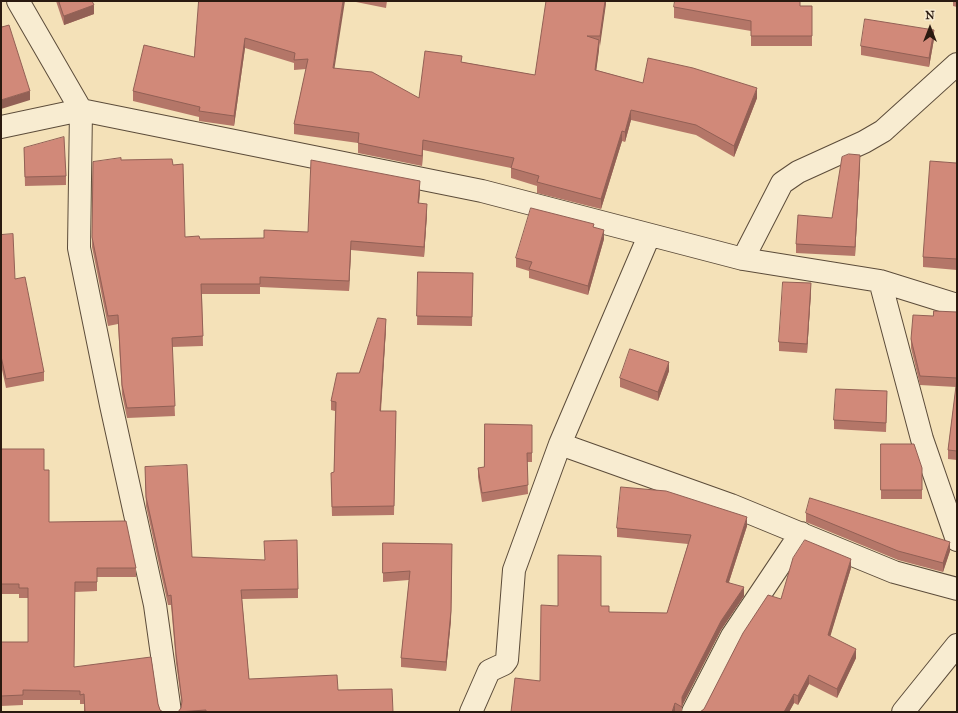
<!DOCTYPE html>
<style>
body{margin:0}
#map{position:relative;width:958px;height:713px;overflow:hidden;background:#f4e1b8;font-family:"IM FELL Great Primer",serif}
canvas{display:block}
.frame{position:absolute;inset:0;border:2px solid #2a1a10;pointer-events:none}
.north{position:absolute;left:910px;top:8px;width:40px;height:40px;-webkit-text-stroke:3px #f8ecd1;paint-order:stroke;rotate:0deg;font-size:11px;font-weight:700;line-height:16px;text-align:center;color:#2a1a10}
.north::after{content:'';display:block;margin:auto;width:14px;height:18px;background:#2a1a10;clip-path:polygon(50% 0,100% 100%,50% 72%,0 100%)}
</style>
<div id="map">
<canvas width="958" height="713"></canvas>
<div class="frame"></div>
<div class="north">N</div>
</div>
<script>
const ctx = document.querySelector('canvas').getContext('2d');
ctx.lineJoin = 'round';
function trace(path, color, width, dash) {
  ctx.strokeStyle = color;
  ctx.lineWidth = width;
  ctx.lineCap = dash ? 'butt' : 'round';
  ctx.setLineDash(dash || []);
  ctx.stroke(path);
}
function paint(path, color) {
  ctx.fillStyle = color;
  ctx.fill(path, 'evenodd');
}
const minor = new Path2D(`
 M18 1 81 110 79 248 111 405 155 605 170 712
 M1 127 81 110 482 191 743 259 880 281 957 305
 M743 259 782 183 798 172 864 142 883 131 957 64
 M880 281 922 439 957 540
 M560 444 731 505 894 572 957 589
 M471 712 489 671 504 664 507 660 514 570 560 444 649 236
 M693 712 732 636 801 533
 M903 712 957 645`);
trace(minor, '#5c4c3a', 24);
trace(minor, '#f8ecd1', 22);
paint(new Path2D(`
 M56 1H92L94 14 64 25Z
 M199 1 334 68 419 98 462 62 535 75 606 1 596 70 643 83 757 98 734 157 696 135 631 120 625 142 622 141 601 209 537 193V186L511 178V168L423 150 422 166 358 153V143L294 134V124L306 69 294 70V63L245 48 234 126 199 121V117L133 101V91L194 57Z
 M351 1H387L386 8Z
 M953 1H957V7L953 6Z
 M812 6V46H751V31L674 18V7Z
 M934 39 929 67 861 55V46Z
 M24 148 66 176V185L25 186Z
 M957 152V270L923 267V257L956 163Z
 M121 160 173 165 185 237 200 239 264 238 308 232 420 191 419 204 427 214 424 257 351 250 349 291 260 287V294H202L203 346 172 347 175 416 127 418 122 394 118 324 108 326 92 247 93 162Z
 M860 164 855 256 796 253V244L832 218Z
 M594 228 604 239 588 295 529 278V271L516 267V258Z
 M1 235 44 372V381L6 388 1 365Z
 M418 272 473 273 472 326 417 325Z
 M811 292 807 353 779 351V342Z
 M957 312V460L948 459V450L956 387 920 385 911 348V339L933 316Z
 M386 328 381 411H396L394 515 332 516 331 482 334 472 335 411 331 410V401L359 373Z
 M669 371 658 401 620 387V378Z
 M887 400 886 432 834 429V420Z
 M532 425V462H527L528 494 482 502 478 477V468L484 467Z
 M881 444 922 468V499H881Z
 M1 449 44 470 49 522 136 568V577H97V591L75 592 74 667 158 704 160 710 163 712H84V704H80V700H23V705L1 706V642H28V598H19V594H1Z
 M145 467 192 557 298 589V598L242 599 249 679 338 690 393 712H178L181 708 182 706 176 663 171 605H168L146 506Z
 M806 513 950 551 943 572 898 560 806 522Z
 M747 526 729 582 744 596 721 630 682 706V712H511L540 681 601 606 609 612 667 613 688 544 617 537V528Z
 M383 543 452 544 451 620 446 671 401 667V658L409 580 383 582Z
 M851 568 830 636 856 658 837 698 809 684 798 705 794 703 789 712H700L704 709 781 599Z`), '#b47668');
paint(new Path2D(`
 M343 1H345L333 78V68Z
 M605 1H606V4L600 46V36Z
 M94 5V14L64 25V16Z
 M934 30V39L929 67V58Z
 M245 38V48L234 126V116Z
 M599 40V50L595 80V70Z
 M757 88V98L734 157V146Z
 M30 91V100L1 109V100Z
 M631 110V120L625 142V132Z
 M622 131V141L601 209V199Z
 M423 140V150L422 166V156Z
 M860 155V164L855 256V247Z
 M420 181V191L418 213V203Z
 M427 204V214L424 257V247Z
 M604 230V239L588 295V286Z
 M351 241V250L349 291V281Z
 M811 283V292L807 353V344Z
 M386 319V328L380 420V411Z
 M669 362V371L658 401V392Z
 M747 517V526L726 591V582Z
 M950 542V551L943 572V563Z
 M452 544 451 620 446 671V662Z
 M851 559V568L828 644V635Z
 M744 587V596L721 630 682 706V712V697L721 621Z
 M856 649V658L837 698V689Z
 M809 675V684L798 705V696Z
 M794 694V703L789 712H784Z
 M675 703V712H672Z`), '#926055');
const building = new Path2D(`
 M59 1H92L94 5 64 16Z
 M199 1H343L333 68 372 72 419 98 425 51 462 56 461 62 535 75 546 1H605L600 36H587L599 40 595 70 643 83 648 58 693 68 757 88 734 146 696 125 631 110 625 132 622 131 601 199 537 182 539 176 511 168 514 158 423 140 422 156 358 143 359 133 294 124 308 59 294 60 295 53 245 38 234 116 199 111 200 107 133 91 144 45 194 57Z
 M675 1H800V6H812V36H751V21L674 7Z
 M865 19 934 30 929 58 861 46Z
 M1 24 2 27 9 25 30 91 1 100Z
 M64 137 66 176 25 177 24 148Z
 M957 152V259L923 257 930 161 956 163Z
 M849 154 860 155 855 247 796 244 798 215 832 218 842 157Z
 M121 158V160L172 159 173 165 183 164 185 237 199 236 200 239 264 238V230L308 232 311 160 420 181 418 203 427 204 424 247 351 241 349 281 260 277V284H201L203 336 172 338 175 406 127 408 122 385 118 315 108 316 92 237 93 162Z
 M531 208 594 224 593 227 604 230 588 286 529 269 532 262 516 258Z
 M13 234 15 279 25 277 44 372 6 379 1 356V235Z
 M418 272 473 273 472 317 417 316Z
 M783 282 811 283 807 344 779 342Z
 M934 311 957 312V451L948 450 957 378 920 376 911 339 913 315 933 316Z
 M378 318 386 319 380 411H396L394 506 332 507 331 473 334 472 336 402 331 401 337 373H359Z
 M630 349 669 362 658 392 620 378Z
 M836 389 887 391 886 423 834 420Z
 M485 424 532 425V453H527L528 485 482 493 478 468 484 467Z
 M881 444H914L922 468V490H881Z
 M1 449H44V470H49V522L126 521 136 568H97V582H75L74 667 151 657 158 704 160 710 163 712H85L84 694 80 695V691L23 690V695L1 696V642H28V588H19V584H1Z
 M187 465 192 557 265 560 264 541 297 540 298 589 241 590 249 679 337 675 338 690 392 689 393 712H206V710L178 712 181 708 182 701 176 654 171 595 168 596 146 497 145 467Z
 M621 487 666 491 747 517 726 582 744 587 721 621 682 697V707L675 703 672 712H511L515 678 540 681 541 605 558 606V555L601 556V606H609V612L667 613 691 535 617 528Z
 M810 498 950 542 943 563 898 551 806 513Z
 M805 540 851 559 828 635 856 649 837 689 809 675 798 696 794 694 784 712H700L704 709 743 633 768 595 781 599 793 558Z
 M383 543 452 544 451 611 446 662 401 658 410 571 383 573Z`);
paint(building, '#d18979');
trace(building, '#926055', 1);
</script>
